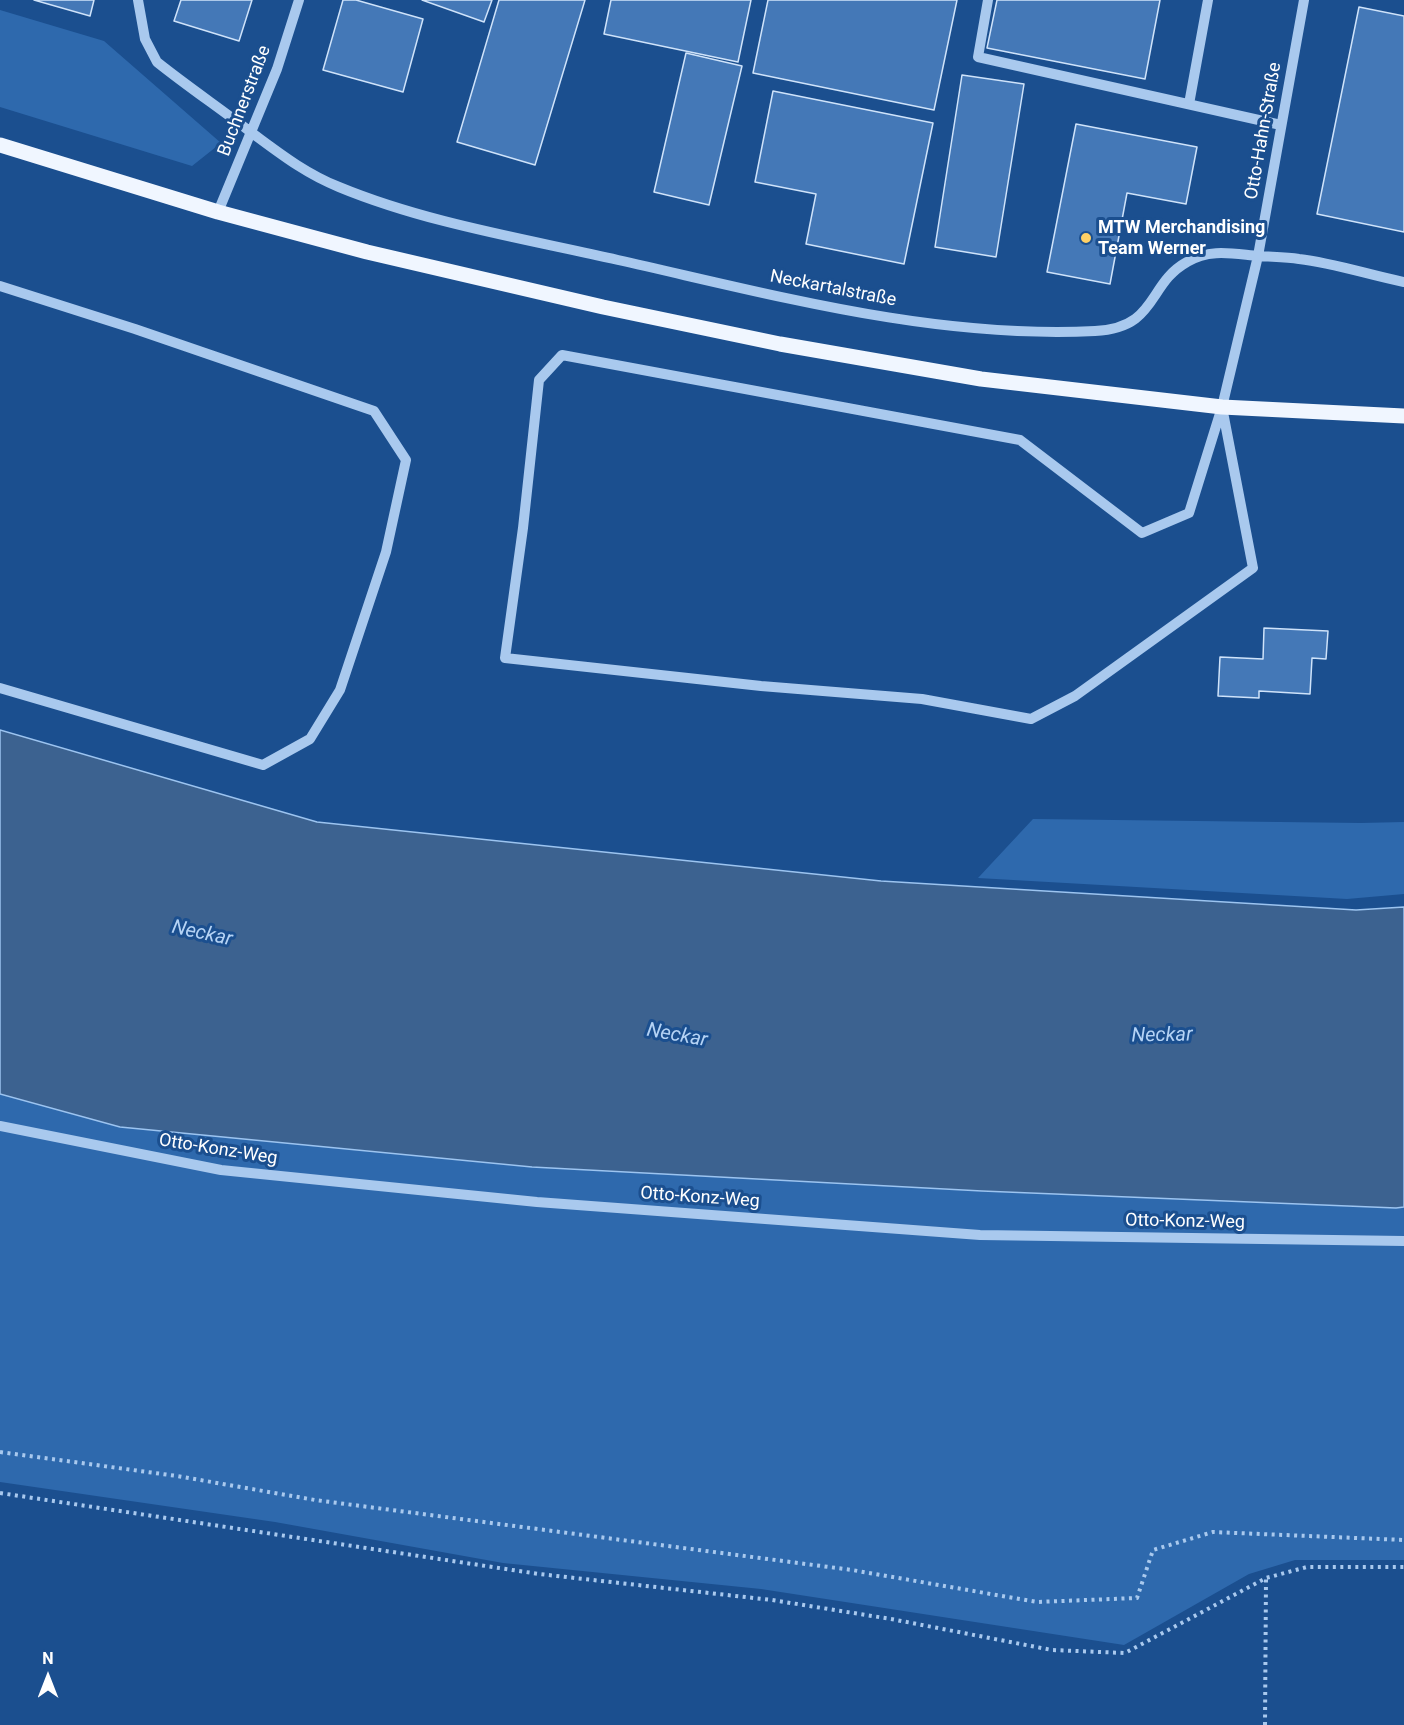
<!DOCTYPE html>
<meta charset="utf-8">
<style>
body{margin:0}
#map{position:relative;width:1404px;height:1725px;overflow:hidden;background:#1b4f8f;font-family:Roboto,sans-serif}
canvas{display:block}
.north{position:absolute;left:18px;top:1647px;width:60px;height:60px;-webkit-text-stroke:4px #1b4f8f;paint-order:stroke;rotate:0deg;font-size:16px;font-weight:700;line-height:24px;text-align:center;color:#fff}
.north::after{content:'';display:block;margin:auto;width:21px;height:27px;background:#fff;clip-path:polygon(50% 0,100% 100%,50% 72%,0 100%)}
</style>
<div id="map">
<canvas width="1404" height="1725"></canvas>
<div class="north">N</div>
</div>
<script>
const ctx = document.querySelector('canvas').getContext('2d');
ctx.lineJoin = 'round';
function paint(path, color) {
  ctx.fillStyle = color;
  ctx.fill(path, 'evenodd');
}
function trace(path, color, width, dash) {
  ctx.strokeStyle = color;
  ctx.lineWidth = width;
  ctx.lineCap = dash ? 'butt' : 'round';
  ctx.setLineDash(dash || []);
  ctx.stroke(path);
}
function drawText(font, color, halo, rows, align = 'center') {
  ctx.font = font + ' Roboto,sans-serif';
  ctx.lineWidth = 6;
  ctx.setLineDash([]);
  ctx.textBaseline = 'middle';
  ctx.strokeStyle = halo;
  ctx.fillStyle = color;
  for (const [text, x, y, turn = 0] of rows) {
    ctx.save();
    ctx.translate(x, y);
    ctx.rotate((+turn || 0) * Math.PI / 180);
    ctx.textAlign = isNaN(turn) ? turn : align;
    if (halo) ctx.strokeText(text, 0, 0);
    ctx.fillText(text, 0, 0);
    ctx.restore();
  }
}
paint(new Path2D(`
 M0 10 104 41 221 143 192 166 0 107Z
 M1033 819 1361 823 1404 822V894L1347 899 978 878Z
 M0 1094 120 1127 532 1167 982 1191 1396 1208 1404 1207V1560H1295L1249 1574 1124 1645 761 1589 503 1563 275 1522 0 1482Z`), '#2e69ad');
const water = new Path2D(`
 M0 730 317 822 881 881 1356 910 1404 907V1207L1396 1208 982 1191 532 1167 120 1127 0 1094Z`);
paint(water, '#3c6290');
trace(water, '#9cc4f0', 1.5);
const building = new Path2D(`
 M34 0H94L90 16Z
 M181 0H252L239 41 174 21Z
 M343 0H356L423 19 403 92 323 70Z
 M422 0H492L484 22Z
 M499 0H585L535 165 457 142Z
 M611 0H751L738 62 604 34Z
 M768 0H957L934 110 753 73Z
 M997 0H1160L1145 79 987 48Z
 M1359 7 1404 16V232L1317 214Z
 M686 53 742 66 709 205 654 192Z
 M962 75 1024 84 996 257 935 247Z
 M773 91 933 123 904 264 806 244 816 194 755 182Z
 M1076 124 1197 147 1186 204 1127 193 1110 284 1047 272Z
 M1264 628 1328 631 1326 659 1312 658 1310 694 1259 691V698L1218 696 1220 657 1263 659Z`);
paint(building, '#4478b7');
trace(building, '#cfe3fa', 1.5);
trace(new Path2D(`
 M0 1452 177 1476 315 1500 852 1570 1037 1602 1137 1598 1153 1550 1213 1532 1404 1540
 M0 1493 539 1574 772 1600 891 1619 1052 1650 1125 1653 1266 1578 1307 1567H1404
 M1265 1725 1266 1578`), '#a9c9ee', 4, [3, 4.5]);
trace(new Path2D(`
 M138 0 145 39 157 62C187 86 218 107 248 130 278 152 304 173 339 187 426 223 526 239 618 260 775 295 933 339 1095 331 1158 328 1147 284 1187 262 1210 248 1234 254 1259 256 1272 257 1286 257 1299 259 1334 263 1369 275 1404 282
 M988 0 978 57 1281 125
 M1189 104 1208 0
 M218 212 277 69 299 0
 M0 286 135 329 374 411 406 460 386 552 340 690 310 739 263 765 0 688
 M1222 407 1253 568 1075 696 1031 719 922 699 761 686 505 658 523 528 539 380 562 355 1020 440 1142 533 1189 513 1222 407 1258 256 1304 0
 M0 1126 221 1170 537 1202 980 1235 1404 1241`), '#a9c9ee', 10);
trace(new Path2D(`
 M0 145 218 212 367 252 603 307 780 344 981 379 1222 407 1404 416`), '#f0f6ff', 15);
for (const [x, y, r, color] of [
 [1086,238,6,"#ffd166"]
]) {
  const dot = new Path2D();
  dot.arc(x, y, r, 0, 2 * Math.PI);
  ctx.fillStyle = color;
  ctx.fill(dot);
  trace(dot, '#1b4f8f', 2);
}
drawText('18px', '#fff', '#1b4f8f', [
 ["Buchnerstraße",245,101,-69],
 ["Otto-Hahn-Straße",1264,131,-80],
 ["Neckartalstraße",833,289,11],
 ["Otto-Konz-Weg",218,1150,9],
 ["Otto-Konz-Weg",700,1198,4],
 ["Otto-Konz-Weg",1185,1222,1]
]);
drawText('bold 18px', '#fff', '#1b4f8f', [
 ["MTW Merchandising",1098,228],
 ["Team Werner",1098,249]
], 'left');
drawText('italic 20px', '#b5d3f5', '#1b4f8f', [
 ["Neckar",202,934,12],
 ["Neckar",677,1036,10],
 ["Neckar",1162,1036,-1]
]);
</script>
